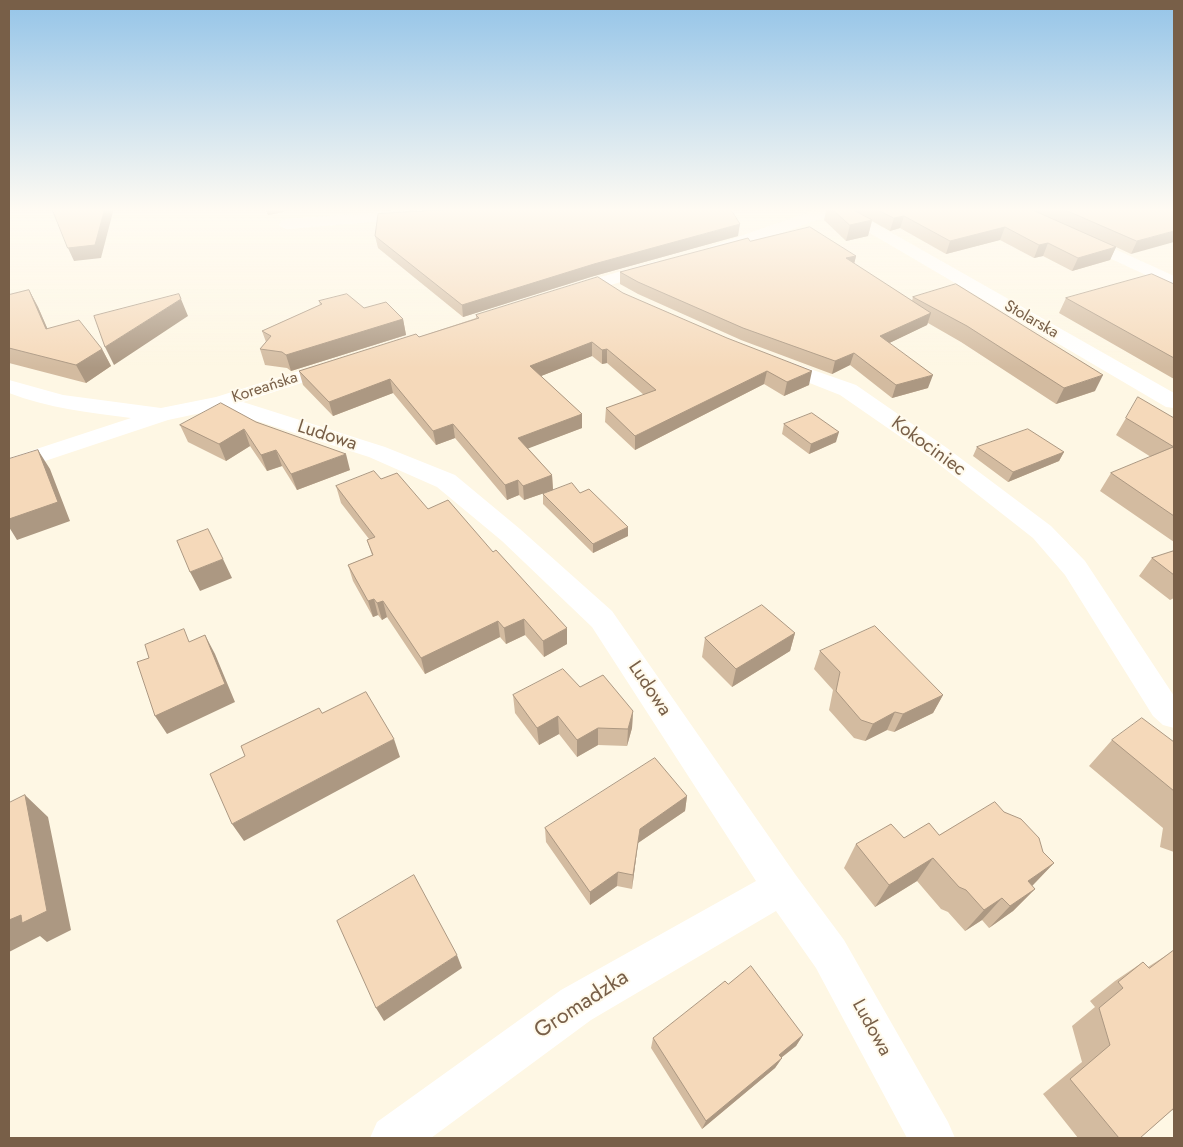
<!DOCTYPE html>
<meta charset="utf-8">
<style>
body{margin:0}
#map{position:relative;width:1183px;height:1147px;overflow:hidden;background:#fef7e4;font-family:Jost,sans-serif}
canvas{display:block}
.frame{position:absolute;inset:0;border:10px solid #785f48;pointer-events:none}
</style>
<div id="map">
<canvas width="1183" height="1147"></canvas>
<div class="frame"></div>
</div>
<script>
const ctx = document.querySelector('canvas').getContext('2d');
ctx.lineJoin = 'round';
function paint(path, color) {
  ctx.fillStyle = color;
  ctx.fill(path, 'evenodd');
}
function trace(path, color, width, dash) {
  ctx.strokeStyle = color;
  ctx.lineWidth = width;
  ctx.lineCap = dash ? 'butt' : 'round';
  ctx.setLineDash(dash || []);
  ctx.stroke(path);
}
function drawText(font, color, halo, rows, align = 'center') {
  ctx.font = font + ' Jost,sans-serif';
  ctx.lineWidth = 4;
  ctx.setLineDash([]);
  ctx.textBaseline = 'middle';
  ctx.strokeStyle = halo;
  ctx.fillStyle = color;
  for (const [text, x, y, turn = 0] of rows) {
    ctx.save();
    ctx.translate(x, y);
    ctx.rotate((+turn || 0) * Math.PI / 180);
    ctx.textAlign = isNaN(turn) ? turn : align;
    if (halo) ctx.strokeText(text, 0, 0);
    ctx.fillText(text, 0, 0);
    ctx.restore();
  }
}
paint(new Path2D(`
 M821 208H848L1174 393V408L1166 407 836 213 721 255H709L707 251 709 247Z
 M1005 208H1025L1174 276V288L1008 211Z
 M415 210 421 212 423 215 421 218 287 229 281 227 279 224 281 221 287 219Z
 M657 261 663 262 666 266 663 270 568 297 562 296 559 292 562 288Z
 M776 357 856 385 947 448 1051 526 1085 561 1174 696V728L1163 725 1153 716 1065 575 1033 538 931 458 840 395 769 367 766 363 769 359Z
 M337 359 344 361 347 365 344 369 243 402 385 447 455 475 520 529 612 611 795 874 844 940 948 1122 955 1138H907L816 968 776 911 591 1020 431 1138H370L377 1122 561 990 756 881 592 627 502 541 437 487 369 457 220 409 168 420 9 473V458L131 418C90 413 48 408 9 393V380L63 395 161 408 216 397Z`), '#fff');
paint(new Path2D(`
 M264 208H288L284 212 268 215Z
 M382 208H444L382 211Z
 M827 208H1174L1131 254 1116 247 1110 260 1072 271 1043 256 1034 258 1000 240 946 254 900 228 890 231 872 221 868 236 846 241 824 220Z
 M375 236H738L594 276 463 317 378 248Z
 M750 241 856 256 854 264 912 301 913 297 1095 391 1056 404 961 342 928 323 927 325 889 343 928 388 892 398 850 365 832 374 741 340 638 294 620 284V272Z
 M1174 284V379L1059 313 1066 298Z
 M29 290 38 307 47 328 102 349 111 366 86 383 9 363V295Z
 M623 293 809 385 784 396 764 384 635 450 605 422 606 408 644 395 607 363 602 364 592 356 541 376 582 414V428L528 448 552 475 553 490 524 500 519 495 507 500 455 438 436 445 393 393 333 416 303 385 299 371 419 337 476 318V315Z
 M319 301 364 308 403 319 406 335 291 371 287 368 265 365 260 349 266 342 262 331 320 305Z
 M1126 418H1174V542L1100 491 1111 473 1151 457 1116 435Z
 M256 422 350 470 297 490 282 466 267 471 250 446 226 461 188 442 180 425Z
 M784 424 836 442 809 454 782 434Z
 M977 447 1064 452 1059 461 1008 482 973 456Z
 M381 479 428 509 567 644 544 657 525 635 506 644 500 637 425 674 387 617 382 620 378 615 373 617 353 581 348 565 372 555 367 540 369 539 341 503 336 486Z
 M543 494 628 527V536L593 553 543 504Z
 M1174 551V598L1170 600 1139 576 1152 558Z
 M795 633 790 651 732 687 702 657 705 638Z
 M820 651 943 695 933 713 894 732 887 730 865 741 854 738 829 710 833 690 814 669Z
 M580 687 633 711 632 728 627 746 598 745 577 757 559 734 539 745 515 713 513 695Z
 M1112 740 1174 742V852L1160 847 1163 828 1089 766Z
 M687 796 685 811 638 843 632 889 617 886 590 905 546 842 545 828Z
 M1004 812 1054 863 1032 886 1035 889 1013 911 989 928 982 920 965 931 948 912 941 909 917 881 875 907 844 868 856 844 904 838 939 835Z
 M1173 951 1174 952V1111L1172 1110 1140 1138H1078L1043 1094 1082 1062 1072 1026 1095 1007 1090 1001 1115 981 1143 962 1148 967Z
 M728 984 803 1035 796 1046 781 1058H782L775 1068 702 1129 651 1048 653 1038Z`), '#d3bba0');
paint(new Path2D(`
 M105 208H114L101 258 74 261 68 248Z
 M266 208H288L284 212 268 215Z
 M904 216 900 228 890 231 894 218Z
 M872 220 868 236 846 241 850 225Z
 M740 224 738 236 594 276 463 317 462 305 594 264Z
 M1005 227 1000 240 946 254 950 241Z
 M1174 231V242L1131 254 1137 241Z
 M1048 243 1043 256 1034 258 1039 245Z
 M1116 247 1110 260 1072 271 1078 258Z
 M856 256 853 268 846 258Z
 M29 290 38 307 55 346 46 329Z
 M181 299 188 316 114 365 105 347Z
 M931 313 927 325 877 349 880 336Z
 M403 319 406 335 291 371 286 355Z
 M592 342V356L531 380 530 366Z
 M102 349 111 366 86 383 76 365Z
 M607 349V363L602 364V350Z
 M854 353 850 365 832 374 835 361Z
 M767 371 764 384 635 450V436Z
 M812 371 809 385 784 396 787 382Z
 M933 375 928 388 892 398 896 385Z
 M1103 375 1095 391 1056 404 1064 388Z
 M390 379 393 393 333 416 329 402Z
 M582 414V428L519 452 518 438Z
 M453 424 455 438 436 445 433 431Z
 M244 429 250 446 226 461 219 444Z
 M839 432 836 442 809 454 811 444Z
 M38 450 50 469 70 521 17 540 9 527V519Z
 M276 450 282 466 267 471 261 455Z
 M1064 452 1059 461 1008 482 1013 472Z
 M346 454 350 470 297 490 291 474Z
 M552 475 553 490 524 500 523 486Z
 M518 480 519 495 507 500 505 485Z
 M628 527V536L593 553V544Z
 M223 559 232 578 200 591 190 572Z
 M374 599 378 615 373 617 368 601Z
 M383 601 387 617 382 620 377 603Z
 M524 619 525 635 506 644 504 628Z
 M498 621 500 637 425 674 421 658Z
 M567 628V644L544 657 543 641Z
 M795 633 790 651 732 687 736 669Z
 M205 635 215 654 235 702 167 734 155 716Z
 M943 695 933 713 894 732 903 714Z
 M633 711 632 728 627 746 628 729Z
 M895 712 887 730 865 741 873 724Z
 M558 716 559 734 539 745 537 728Z
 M598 728V745L577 757V740Z
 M394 739 400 757 244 841 232 824Z
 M25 795 48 817 71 930 47 942 40 936 9 952V920Z
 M687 796 685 811 638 843 632 889 633 875 640 829Z
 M933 858 917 881 875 907 889 885Z
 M1054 863 1032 886 1006 903 1028 881Z
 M618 872 617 886 590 905V892Z
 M1035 889 1013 911 989 928 1010 906Z
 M1002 898 982 920 965 931 984 910Z
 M457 955 462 968 384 1021 376 1008Z
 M803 1035 796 1046 773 1064 779 1055Z
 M782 1058 775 1068 702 1129 706 1121Z`), '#ac9882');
const building = new Path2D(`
 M52 208H105L95 245 68 248Z
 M471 208H730L740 224 594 264 462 305 375 236 378 214Z
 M831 208H850L872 220 850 225Z
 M874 208H1028L1116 247 1078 258 1048 243 1039 245 1005 227 950 241 904 216 894 218Z
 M1061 208H1174V231L1137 241Z
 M810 227 856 256 846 258 931 313 880 336 933 375 896 385 854 353 835 361 743 328 638 282 620 272 748 238 750 241Z
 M1152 274 1174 284V358L1066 298Z
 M598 277 623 293 727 338 812 371 787 382 767 371 635 436 606 408 656 390 607 349 602 350 592 342 530 366 582 414 518 438 552 475 523 486 518 480 505 485 453 424 433 431 390 379 329 402 299 371 416 334 419 337 479 318 476 315Z
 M956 284 1103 375 1064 388 967 326 913 297Z
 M29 290 46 329 79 320 102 349 76 365 9 348V295Z
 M179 294 181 299 105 347 94 316Z
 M347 294 364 308 386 302 403 319 286 355 282 352 260 349 271 336 262 331 322 304 319 301Z
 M1138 397 1174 418V447L1126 418Z
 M221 403 256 422 346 454 291 474 276 450 261 455 244 429 219 444 180 425Z
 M812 413 839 432 811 444 784 424Z
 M1028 429 1064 452 1013 472 977 447Z
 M1174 447V516L1111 473Z
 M38 450 58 502 9 519V459Z
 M374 471 381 479 397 473 428 509 448 500 493 552 496 550 567 628 543 641 524 619 504 628 498 621 421 658 383 601 377 603 374 599 368 601 348 565 373 555 367 540 375 537 336 486Z
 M572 483 580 493 589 489 628 527 593 544 543 494Z
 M208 529 223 559 190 572 177 541Z
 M1174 551V575L1152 558Z
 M762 605 795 633 736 669 705 638Z
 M875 626 943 695 903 714 895 712 873 724 861 720 836 691 840 672 820 651Z
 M184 629 189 642 205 635 225 684 155 716 137 662 149 658 145 645Z
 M563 669 580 687 603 675 633 711 628 729 598 728 577 740 558 716 537 728 513 695Z
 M366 692 394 739 232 824 210 774 245 756 241 746 319 708 322 713Z
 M1142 718 1174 742V791L1112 740Z
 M655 758 687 796 640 829 633 875 618 872 590 892 545 828Z
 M25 795 47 911 22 923 21 915 9 920V803Z
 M995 802 1004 812 1021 819 1039 838 1043 852 1054 863 1028 881 1035 889 1010 906 1002 898 984 910 966 890 959 887 933 858 889 885 856 844 891 824 904 838 929 823 939 835Z
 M414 875 457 955 376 1008 337 921Z
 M1173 951 1174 952V1108L1140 1138H1119L1070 1079 1110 1045 1099 1008 1123 988 1118 982 1143 962 1149 968Z
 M751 966 803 1035 779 1055 782 1058 706 1121 653 1038 725 981 728 984Z`);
paint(building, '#f5d9ba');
trace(building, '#ac9882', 1);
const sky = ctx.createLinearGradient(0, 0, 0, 368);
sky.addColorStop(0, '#94c4e8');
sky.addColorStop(0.57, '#fffbf3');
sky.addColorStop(1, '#fffbf300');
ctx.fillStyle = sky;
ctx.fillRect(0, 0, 1183, 368);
drawText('16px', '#785f48', '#fffaec', [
 ["Stolarska",1031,320,30],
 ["Koreańska",265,388,-18]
]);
drawText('19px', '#785f48', '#fffaec', [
 ["Ludowa",327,436,18],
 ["Kokociniec",928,447,36],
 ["Ludowa",649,689,56],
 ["Ludowa",871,1028,61]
]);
drawText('22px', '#785f48', '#fffaec', [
 ["Gromadzka",582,1005,-33]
]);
</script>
